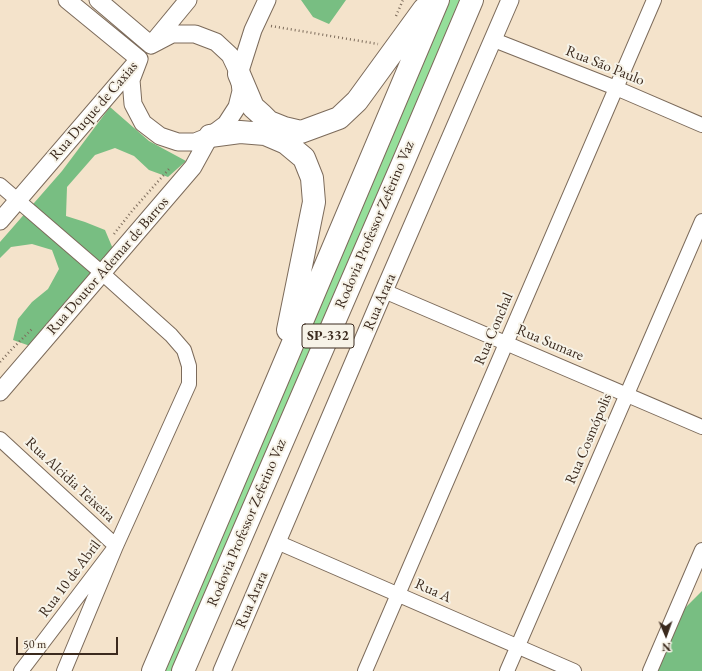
<!DOCTYPE html>
<meta charset="utf-8">
<style>
body{margin:0}
#map{position:relative;width:702px;height:671px;overflow:hidden;background:#f4e3cb;font-family:"EB Garamond",serif}
canvas{display:block}
.north{position:absolute;left:646px;top:615px;width:40px;height:40px;-webkit-text-stroke:3px #f7f3e8;paint-order:stroke;rotate:178deg;font-size:11px;font-weight:700;line-height:16px;text-align:center;color:#3b2a1e}
.north::after{content:'';display:block;margin:auto;width:14px;height:18px;background:#3b2a1e;clip-path:polygon(50% 0,100% 100%,50% 72%,0 100%)}
.scale{position:absolute;left:16px;top:637px;width:102px;height:18px;box-sizing:border-box;border:2px solid #3b2a1e;border-top:0;padding-left:5px;font-size:12px;line-height:14px;white-space:nowrap;color:#3b2a1e;-webkit-text-stroke:3px #f7f3e8;paint-order:stroke}
</style>
<div id="map">
<canvas width="702" height="671"></canvas>
<div class="north">N</div>
<div class="scale">50 m</div>
</div>
<script>
const ctx = document.querySelector('canvas').getContext('2d');
ctx.lineJoin = 'round';
function paint(path, color) {
  ctx.fillStyle = color;
  ctx.fill(path, 'evenodd');
}
function trace(path, color, width, dash) {
  ctx.strokeStyle = color;
  ctx.lineWidth = width;
  ctx.lineCap = dash ? 'butt' : 'round';
  ctx.setLineDash(dash || []);
  ctx.stroke(path);
}
function drawText(font, color, halo, rows, align = 'center') {
  ctx.font = font + ' "EB Garamond",serif';
  ctx.lineWidth = 4;
  ctx.setLineDash([]);
  ctx.textBaseline = 'middle';
  ctx.strokeStyle = halo;
  ctx.fillStyle = color;
  for (const [text, x, y, turn = 0] of rows) {
    ctx.save();
    ctx.translate(x, y);
    ctx.rotate((+turn || 0) * Math.PI / 180);
    ctx.textAlign = isNaN(turn) ? turn : align;
    if (halo) ctx.strokeText(text, 0, 0);
    ctx.fillText(text, 0, 0);
    ctx.restore();
  }
}
paint(new Path2D(`
 M449 0H462L175 671H163Z`), '#95df9a');
paint(new Path2D(`
 M301 0H346L329 24 313 17Z
 M110 107 149 141 186 161 168 177 149 170 134 156 115 148 95 155 67 187 66 216 85 222 105 230 113 249 33 347 13 340 18 319 32 302 48 289 59 269 52 250 32 244 11 247 0 258V242L62 171Z
 M702 591V671H654L671 628 684 609Z`), '#78be82');
const minor = new Path2D(`
 M494 40 616 88 702 125
 M0 185 102 273 171 335 184 350 189 366V384L116 546 64 671
 M384 291 702 427
 M0 439 116 546 21 671
 M277 542 574 671
 M365 671 654 0
 M507 671 702 221
 M650 671 702 550`);
const tertiary = new Path2D(`
 M67 0 139 59 131 80 133 104 143 123 160 136 178 142H195L210 136 226 124 237 107 241 91 239 74 230 55 216 42 195 34H172L151 45 98 0
 M155 40 188 0
 M239 74 253 30 267 0
 M0 221 134 65
 M0 392 193 167 210 136
 M222 671 384 291 510 0`);
const motorway = new Path2D(`
 M239 74 253 107 262 115 269 122 284 128 301 132 339 118 357 101 424 9
 M210 136 240 132 265 134 286 143 304 158 312 178 314 202 288 330
 M153 671 276 383 438 0
 M183 671 405 158 472 0`);
trace(minor, '#7c6b5b', 16);
trace(tertiary, '#7c6b5b', 19);
trace(motorway, '#7c6b5b', 24);
trace(new Path2D(`
 M396 16 403 0
 M271 26 378 44
 M114 234 132 211 169 169
 M0 362 12 349 32 329`), '#7c6b5b', 2.5, [1, 3]);
trace(minor, '#fff', 14);
trace(tertiary, '#fff', 17);
trace(motorway, '#fff', 22);
for (const [x, y, w] of [
 [328,336,52]
]) {
  const box = new Path2D();
  box.roundRect(x - w / 2, y - 12, w, 24, 3);
  ctx.fillStyle = '#f7f3e8';
  ctx.fill(box);
  trace(box, '#3b2a1e', 1);
}
drawText('bold 14px', '#3b2a1e', null, [
 ["SP-332",328,336]
]);
drawText('15px', '#3b2a1e', '#f7f3e8', [
 ["Rua São Paulo",605,66,22],
 ["Rua Duque de Caxias",94,111,-49],
 ["Rodovia Professor Zeferino Vaz",375,225,-67],
 ["Rua Doutor Ademar de Barros",108,266,-49],
 ["Rua Arara",380,302,-67],
 ["Rua Conchal",494,329,-67],
 ["Rua Sumare",550,343,23],
 ["Rua Cosmópolis",589,439,-67],
 ["Rua Alcidia Teixeira",70,480,43],
 ["Rodovia Professor Zeferino Vaz",247,523,-67],
 ["Rua 10 de Abril",70,579,-53],
 ["Rua A",433,591,24],
 ["Rua Arara",252,600,-67]
]);
</script>
